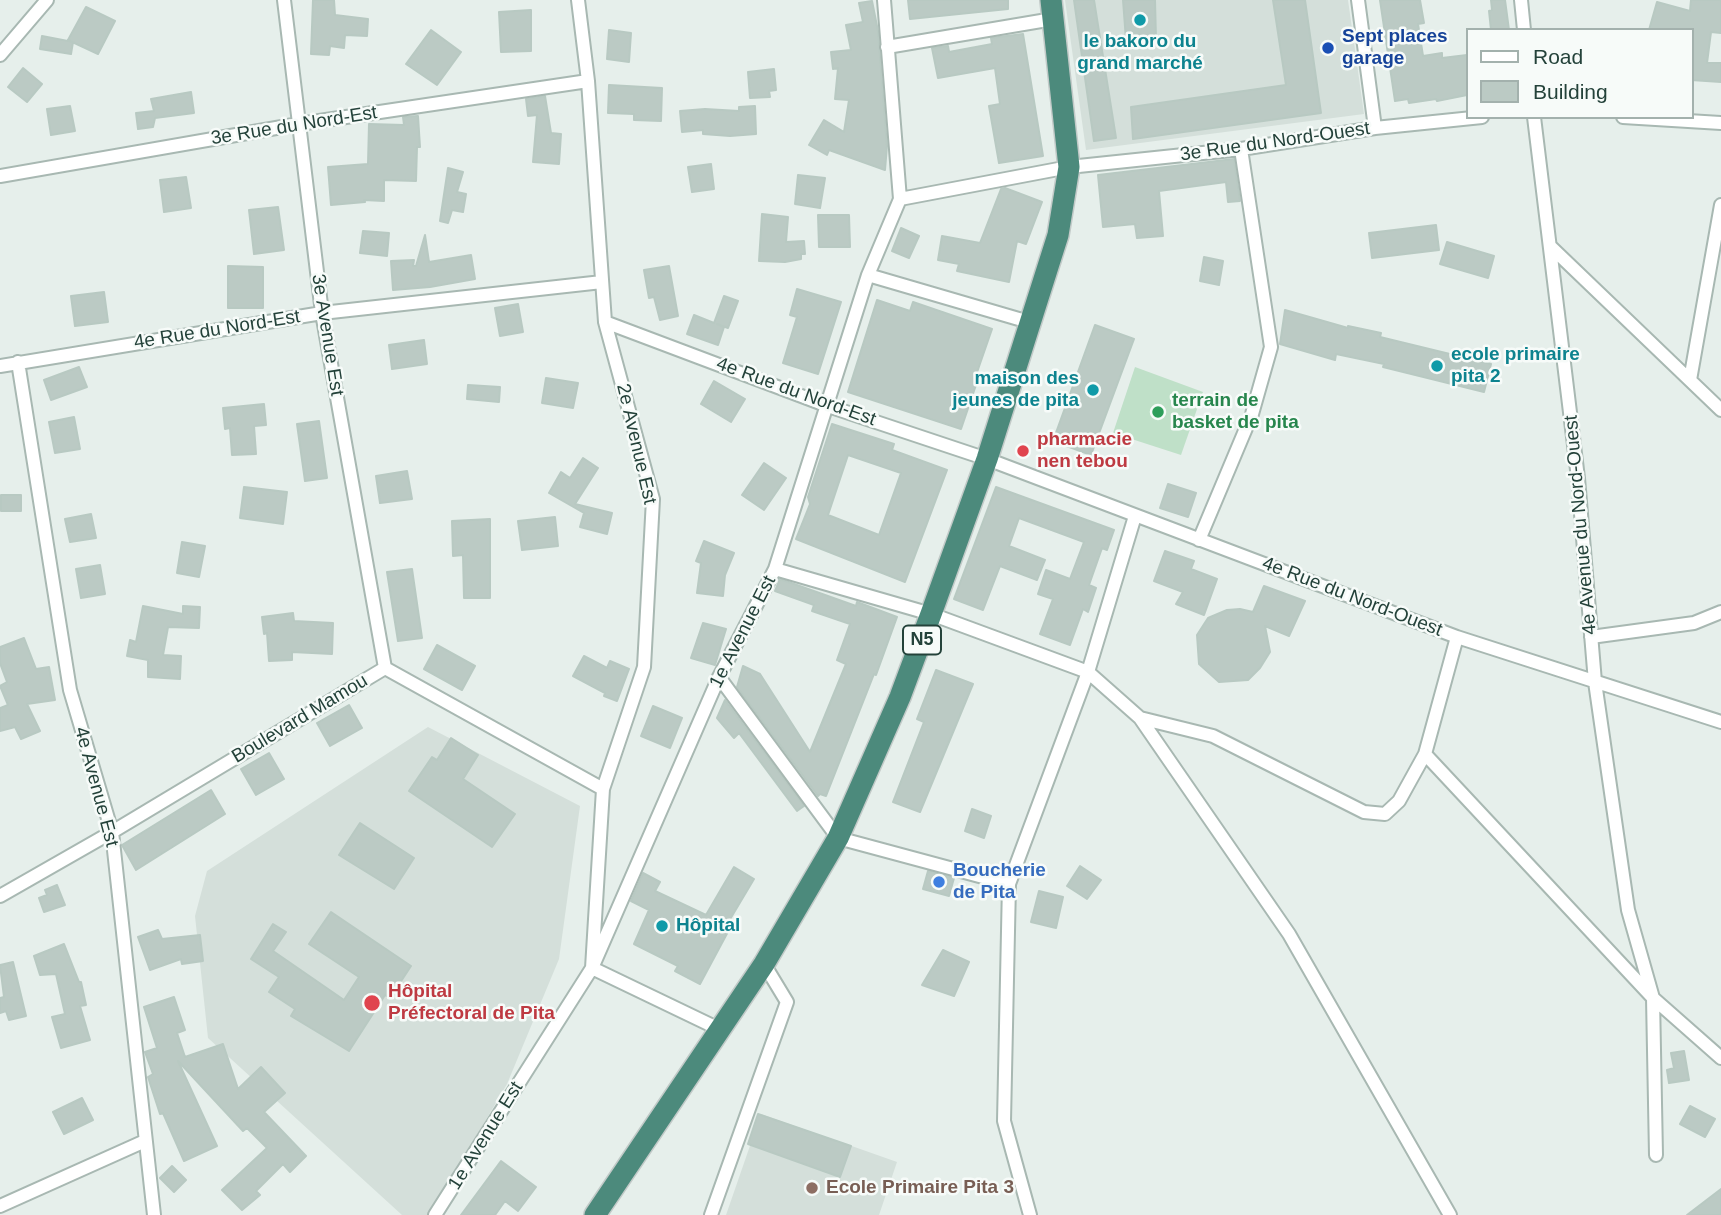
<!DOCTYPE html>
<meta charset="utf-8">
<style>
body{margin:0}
#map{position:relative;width:1721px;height:1215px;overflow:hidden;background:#e6efeb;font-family:Helvetica,sans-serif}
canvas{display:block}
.legend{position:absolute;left:1466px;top:28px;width:228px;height:91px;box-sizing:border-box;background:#f7fbf9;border:2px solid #a3b1ad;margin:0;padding:9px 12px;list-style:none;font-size:21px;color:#24423a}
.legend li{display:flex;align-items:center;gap:14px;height:35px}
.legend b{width:35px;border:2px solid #a3b1ad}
</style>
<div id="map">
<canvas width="1721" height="1215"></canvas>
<ul class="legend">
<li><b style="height:9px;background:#fff"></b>Road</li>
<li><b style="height:19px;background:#bbcac4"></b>Building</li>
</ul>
</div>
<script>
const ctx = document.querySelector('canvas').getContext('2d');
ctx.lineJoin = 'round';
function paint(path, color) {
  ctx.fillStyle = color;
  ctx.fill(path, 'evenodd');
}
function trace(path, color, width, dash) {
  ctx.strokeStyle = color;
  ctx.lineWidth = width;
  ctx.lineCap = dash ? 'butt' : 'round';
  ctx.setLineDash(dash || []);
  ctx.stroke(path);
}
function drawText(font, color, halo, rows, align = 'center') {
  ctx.font = font + ' Helvetica,sans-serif';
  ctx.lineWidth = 5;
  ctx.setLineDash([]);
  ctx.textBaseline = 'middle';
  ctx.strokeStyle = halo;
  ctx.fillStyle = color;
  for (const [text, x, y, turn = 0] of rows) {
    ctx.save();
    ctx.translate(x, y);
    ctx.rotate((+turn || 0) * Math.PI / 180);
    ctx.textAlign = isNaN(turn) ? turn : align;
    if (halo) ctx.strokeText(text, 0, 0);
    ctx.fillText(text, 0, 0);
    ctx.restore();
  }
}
paint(new Path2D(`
 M1065 0H1348L1364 114 1086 150Z
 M428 727 580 806 559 959 507 1084 430 1215H402L208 1038 195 916 207 871Z
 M761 1114 897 1162 879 1215H726Z`), '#d4dfda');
paint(new Path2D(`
 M1135 367 1203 392 1181 455 1113 433Z`), '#bfe0c8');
const building = new Path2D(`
 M313 0H334L335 15 368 19 367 36 345 35 344 48 330 46 329 55 311 54Z
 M908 0H1008V9L910 19Z
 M1074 0H1094L1116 138 1094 141Z
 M1123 0H1155L1156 39 1126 40Z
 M1273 0H1305L1321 113 1133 139 1131 107 1286 85Z
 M1380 0H1420L1424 23 1418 24 1423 56 1442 53V58L1467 55V95L1437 101 1436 99 1409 103 1408 99 1395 101Z
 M1491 0H1505L1509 30H1491L1489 11 1492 10Z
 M1691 0H1721V33L1711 32 1707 63H1721V82L1691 80V30H1649L1657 2 1690 11Z
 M872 1 878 31 887 146 885 170 829 150 827 155 809 145 824 120 844 132 849 100 835 99 838 68 833 69 831 52 851 50 846 25 863 22 859 3Z
 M86 7 115 21 98 54 68 40Z
 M531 10V51L501 52 499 12Z
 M431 30 461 52 437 85 406 64Z
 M609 30 631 33 629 62 607 59Z
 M1023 34 1043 156 999 163 989 106 1000 104 995 68 938 78 932 48 948 46 949 52 992 44 991 38Z
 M42 36 73 42 71 54 40 49Z
 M23 68 42 84 27 102 8 87Z
 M774 69 776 90 769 91 770 97 750 98 748 72Z
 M609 85 662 88 661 121 634 120V114L608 113Z
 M191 92 194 113 155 118 153 127 138 129 136 113 154 111 151 99Z
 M545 96 551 133 561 134 559 164 533 162 537 115 528 116 526 99Z
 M70 106 75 131 51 135 47 109Z
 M755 106 756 134 730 136 703 134V130L682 132 680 111 705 109 739 111V107Z
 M418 116 420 147H417L416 181 384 180V201L364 200 365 202 331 205 328 167 368 164 369 124 404 125 403 117Z
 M1234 159 1240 201 1228 202 1226 182 1159 191 1163 236 1137 238 1135 224 1103 227 1098 175Z
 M711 164 714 189 692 192 688 167Z
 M448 168 463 172 457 192 466 194 463 212 452 210 448 223 440 221Z
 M798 175 825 178 820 208 795 204Z
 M186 177 191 208 164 212 160 180Z
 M1005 188 1042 202 1026 244 1017 241 1009 282 957 271 959 264 938 260 942 236 980 243 1001 189Z
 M278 207 284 250 254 254 249 210Z
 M762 214 788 217 786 242 804 241 805 254H801V259L785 262 759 261Z
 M818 215H849L850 247H819Z
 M1436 225 1439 250 1372 258 1369 233Z
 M901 228 919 236 909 258 892 251Z
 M363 231 389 233 387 256 360 253Z
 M425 235 429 262 471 255 475 279 430 287 393 290 391 261 414 260 413 266H416Z
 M1447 242 1494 256 1488 278 1440 264Z
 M1204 257 1223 261 1219 285 1200 281Z
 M228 266 263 267V308H228Z
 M669 266 678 316 660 320 654 297 649 298 644 270Z
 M797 289 841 302 818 374 783 363 797 317 790 315Z
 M104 292 108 322 75 326 71 296Z
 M724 296 738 301 728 328 717 324 724 327 718 345 687 334 694 315 714 323Z
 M877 300 910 311 913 302 992 329 974 381 977 382 961 429 848 392Z
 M518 304 523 332 500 336 495 308Z
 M1285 310 1348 328V326L1381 333 1380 337 1491 364 1484 392 1383 367 1384 364 1336 354 1335 360 1280 344Z
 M1095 325 1134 339 1091 455 1053 441Z
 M424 340 427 364 392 369 389 345Z
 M79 367 87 387 51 400 44 380Z
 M546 378 578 383 573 408 542 403Z
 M714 381 745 399 731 422 701 404Z
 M468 385 500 387 499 402 467 399Z
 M264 404 266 425 254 426 256 454 232 455 230 428 225 429 223 408Z
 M74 417 80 449 55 453 49 422Z
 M319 421 327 478 305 481 297 424Z
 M832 424 894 444 892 450 947 470 905 582 796 539 810 504 808 497ZM848 455 901 473 879 535 828 515Z
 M583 458 598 468 575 504 612 513 607 534 580 527 584 513 549 493 561 472 570 478Z
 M764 463 786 478 764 510 742 495Z
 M407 471 412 499 380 503 376 476Z
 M1168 484 1196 493 1188 517 1160 508Z
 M244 487 287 492 283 524 240 518Z
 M996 487 1114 530 1107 550 1102 548 1089 585 1096 588 1088 612 1083 609 1070 645 1040 634 1053 599 1038 594 1046 570 1070 579 1084 542 1019 518 1009 546 1045 560 1037 580 1000 566 983 610 954 599Z
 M1 495H21V511H1Z
 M91 514 96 538 70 542 65 519Z
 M555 517 558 546 522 550 518 521Z
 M490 519V598H464L463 555 453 556 452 521Z
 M704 541 734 553 725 575 723 596 697 593 701 563 696 561Z
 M182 542 205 546 199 577 177 573Z
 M1165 551 1194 561 1191 569 1217 579 1204 615 1176 604 1183 592 1154 581Z
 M100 565 105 594 81 598 76 569Z
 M412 569 422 638 398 641 387 572Z
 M780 579 856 606 857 602 897 617 876 675 874 674 826 796 820 794 818 796 737 687 743 666 760 674 810 752 846 664 837 660 850 624 812 611 814 605 775 591Z
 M1264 586 1305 601 1289 636 1265 626 1270 652 1260 668 1248 680 1219 682 1199 664 1197 635 1208 618 1227 610 1240 609 1253 612Z
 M143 606 183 614V606L200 607 199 628 168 627 163 655 181 656 180 679 148 677V660L127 656 130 640 136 642Z
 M293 613 294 621 333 623 332 654 292 652V660L269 661 267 633 264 634 262 617Z
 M703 623 726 629 715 665 691 658Z
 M24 638 36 669 49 667 55 700 27 704 40 731 21 739 15 727 0 731V708L8 705 0 686 7 682 0 663V647Z
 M437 645 475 666 462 690 424 669Z
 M584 656 607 668 610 661 629 669 617 701 604 696 605 693 573 676Z
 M936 670 973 684 920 812 893 802 924 722 917 719Z
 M725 700 804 806 797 811 739 733 734 738 717 718Z
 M349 705 362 728 330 746 317 723Z
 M653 706 682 718 670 748 641 736Z
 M451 738 478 755 463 779 515 814 492 847 409 791 432 757 437 760Z
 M269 753 284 779 256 795 241 769Z
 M211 790 225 814 136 870 122 845Z
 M972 809 991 816 984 838 965 831Z
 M360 823 414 858 394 889 339 855Z
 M1080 866 1101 880 1087 899 1067 886Z
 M734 867 754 879 726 926 730 928 700 984 675 971 678 966 634 944 649 910 631 901 643 873 660 882 655 891 706 915Z
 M928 871 954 878 949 896 923 889Z
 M57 885 65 905 44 912 39 898 47 895 45 890Z
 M1039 891 1063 897 1056 928 1031 922Z
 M331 912 411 966 390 998 385 995 349 1051 291 1016 295 1009 269 992 279 977 251 959 273 924 286 932 273 951 344 1000 359 977 309 944Z
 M158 930 162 939 200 935 203 961 182 964 181 959 150 970 138 937Z
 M64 944 79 982H81L86 1005 80 1006 90 1040 61 1048 52 1017 65 1014 56 974 40 975 34 956Z
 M943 950 969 962 954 996 922 985Z
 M13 962 26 1016 9 1020 6 1011 0 1013V998L4 997 0 965Z
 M174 997 185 1030 177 1033 185 1057 223 1044 238 1089 261 1067 285 1093 264 1112 306 1156 290 1172 283 1164 256 1191 260 1195 242 1210 222 1190 267 1148 247 1128 243 1131 178 1061 217 1146 184 1161 163 1113 160 1114 148 1077 153 1074 145 1052 157 1048 144 1007Z
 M1684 1051 1689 1080 1669 1083 1667 1070 1674 1068 1671 1053Z
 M82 1098 93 1120 64 1134 53 1112Z
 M1690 1106 1715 1119 1705 1137 1680 1124Z
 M758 1114 851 1146 840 1177 748 1144Z
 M501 1161 536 1187 518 1211 505 1201 495 1215H461Z
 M172 1166 186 1180 174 1192 160 1178Z
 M1721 1189V1215H1687Z`);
paint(building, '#bbcac4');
trace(building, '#b8c9c2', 2);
const minor = new Path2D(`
 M284 0 322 313 385 668
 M578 0 588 81 605 322 653 499 644 667 603 789 592 968 719 1029
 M1358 0 1375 128
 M1521 0 1524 30
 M887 47 1053 19
 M0 55 47 0
 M1534 117 1578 478 1595 682 1628 910 1653 998 1656 1155
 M1623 117 1721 123
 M0 176 299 124 588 81
 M900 199 1069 167 1241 149 1375 128 1482 117
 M1551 247 1721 410
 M868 275 1029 322
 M605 322 828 406 987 459 1457 637 1721 722
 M18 362 70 690 112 832 154 1215
 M0 366 322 313 602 282
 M1690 380 1721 205
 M1199 540 1252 414 1271 347 1241 149
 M775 569 931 614 1088 672 1140 718 1289 934 1450 1215
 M1457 637 1425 754 1653 998 1721 1058
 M1591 637 1694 623 1721 612
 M719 677 838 838 1009 884
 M1140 718 1213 736 1364 812 1385 814 1399 801 1425 754
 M0 896 112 832 385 668 603 789
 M0 1206 145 1141
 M435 1215 592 968 719 677 775 569 868 275 900 199 884 0
 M711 1215 787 1002 764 964
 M1030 1215 1004 1121 1009 884 1088 672 1135 516`);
const trunk = new Path2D(`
 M595 1215 764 964 838 838 900 697 931 614 987 459 1058 235 1069 167 1051 0`);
trace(minor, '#a8b8b2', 16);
trace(trunk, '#c2cac8', 24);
trace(minor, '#fff', 12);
trace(trunk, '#4c8a7c', 21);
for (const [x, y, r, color] of [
 [1140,20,7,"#0f9aa8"],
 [1328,48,7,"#1a4fb4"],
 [1437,366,7,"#0f9aa8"],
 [1093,390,7,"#0f9aa8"],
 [1158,412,7,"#2e9e5b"],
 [1023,451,7,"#e0444e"],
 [939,882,7,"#3f7fe0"],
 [662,926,7,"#0f9aa8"],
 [372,1003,9,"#e0444e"],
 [812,1188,7,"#8d6e63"]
]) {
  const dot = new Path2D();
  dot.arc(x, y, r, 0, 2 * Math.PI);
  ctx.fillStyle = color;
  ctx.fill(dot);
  trace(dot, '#f7fbf9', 2.5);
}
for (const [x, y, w] of [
 [922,640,38]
]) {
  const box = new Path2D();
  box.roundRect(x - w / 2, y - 14.5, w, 29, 5);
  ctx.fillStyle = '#f7fbf9';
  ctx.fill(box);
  trace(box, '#24423a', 2);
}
drawText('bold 18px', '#24423a', null, [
 ["N5",922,640]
]);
drawText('bold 19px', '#164399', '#f7fbf9', [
 ["Sept places",1342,37],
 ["garage",1342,59]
], 'left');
drawText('bold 19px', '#0d838f', '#f7fbf9', [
 ["le bakoro du",1140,42,"center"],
 ["grand marché",1140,64,"center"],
 ["ecole primaire",1451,355],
 ["pita 2",1451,377],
 ["maison des",1079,379,"right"],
 ["jeunes de pita",1079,401,"right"],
 ["Hôpital",676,926]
], 'left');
drawText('19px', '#24423a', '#f7fbf9', [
 ["3e Rue du Nord-Est",294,126,-9],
 ["3e Rue du Nord-Ouest",1275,142,-8],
 ["4e Rue du Nord-Est",217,330,-9],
 ["3e Avenue Est",327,335,81],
 ["4e Rue du Nord-Est",796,392,20],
 ["2e Avenue Est",636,444,77],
 ["4e Avenue du Nord-Ouest",1581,525,-95],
 ["4e Rue du Nord-Ouest",1352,597,21],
 ["1e Avenue Est",743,632,-63],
 ["Boulevard Mamou",300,719,-31],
 ["4e Avenue Est",96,787,75],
 ["1e Avenue Est",486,1136,-58]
]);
drawText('bold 19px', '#27864d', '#f7fbf9', [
 ["terrain de",1172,401],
 ["basket de pita",1172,423]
], 'left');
drawText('bold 19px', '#be3a42', '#f7fbf9', [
 ["pharmacie",1037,440],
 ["nen tebou",1037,462],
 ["Hôpital",388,992],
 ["Préfectoral de Pita",388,1014]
], 'left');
drawText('bold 19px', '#366cbe', '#f7fbf9', [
 ["Boucherie",953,871],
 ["de Pita",953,893]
], 'left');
drawText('bold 19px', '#785e54', '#f7fbf9', [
 ["Ecole Primaire Pita 3",826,1188]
], 'left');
</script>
